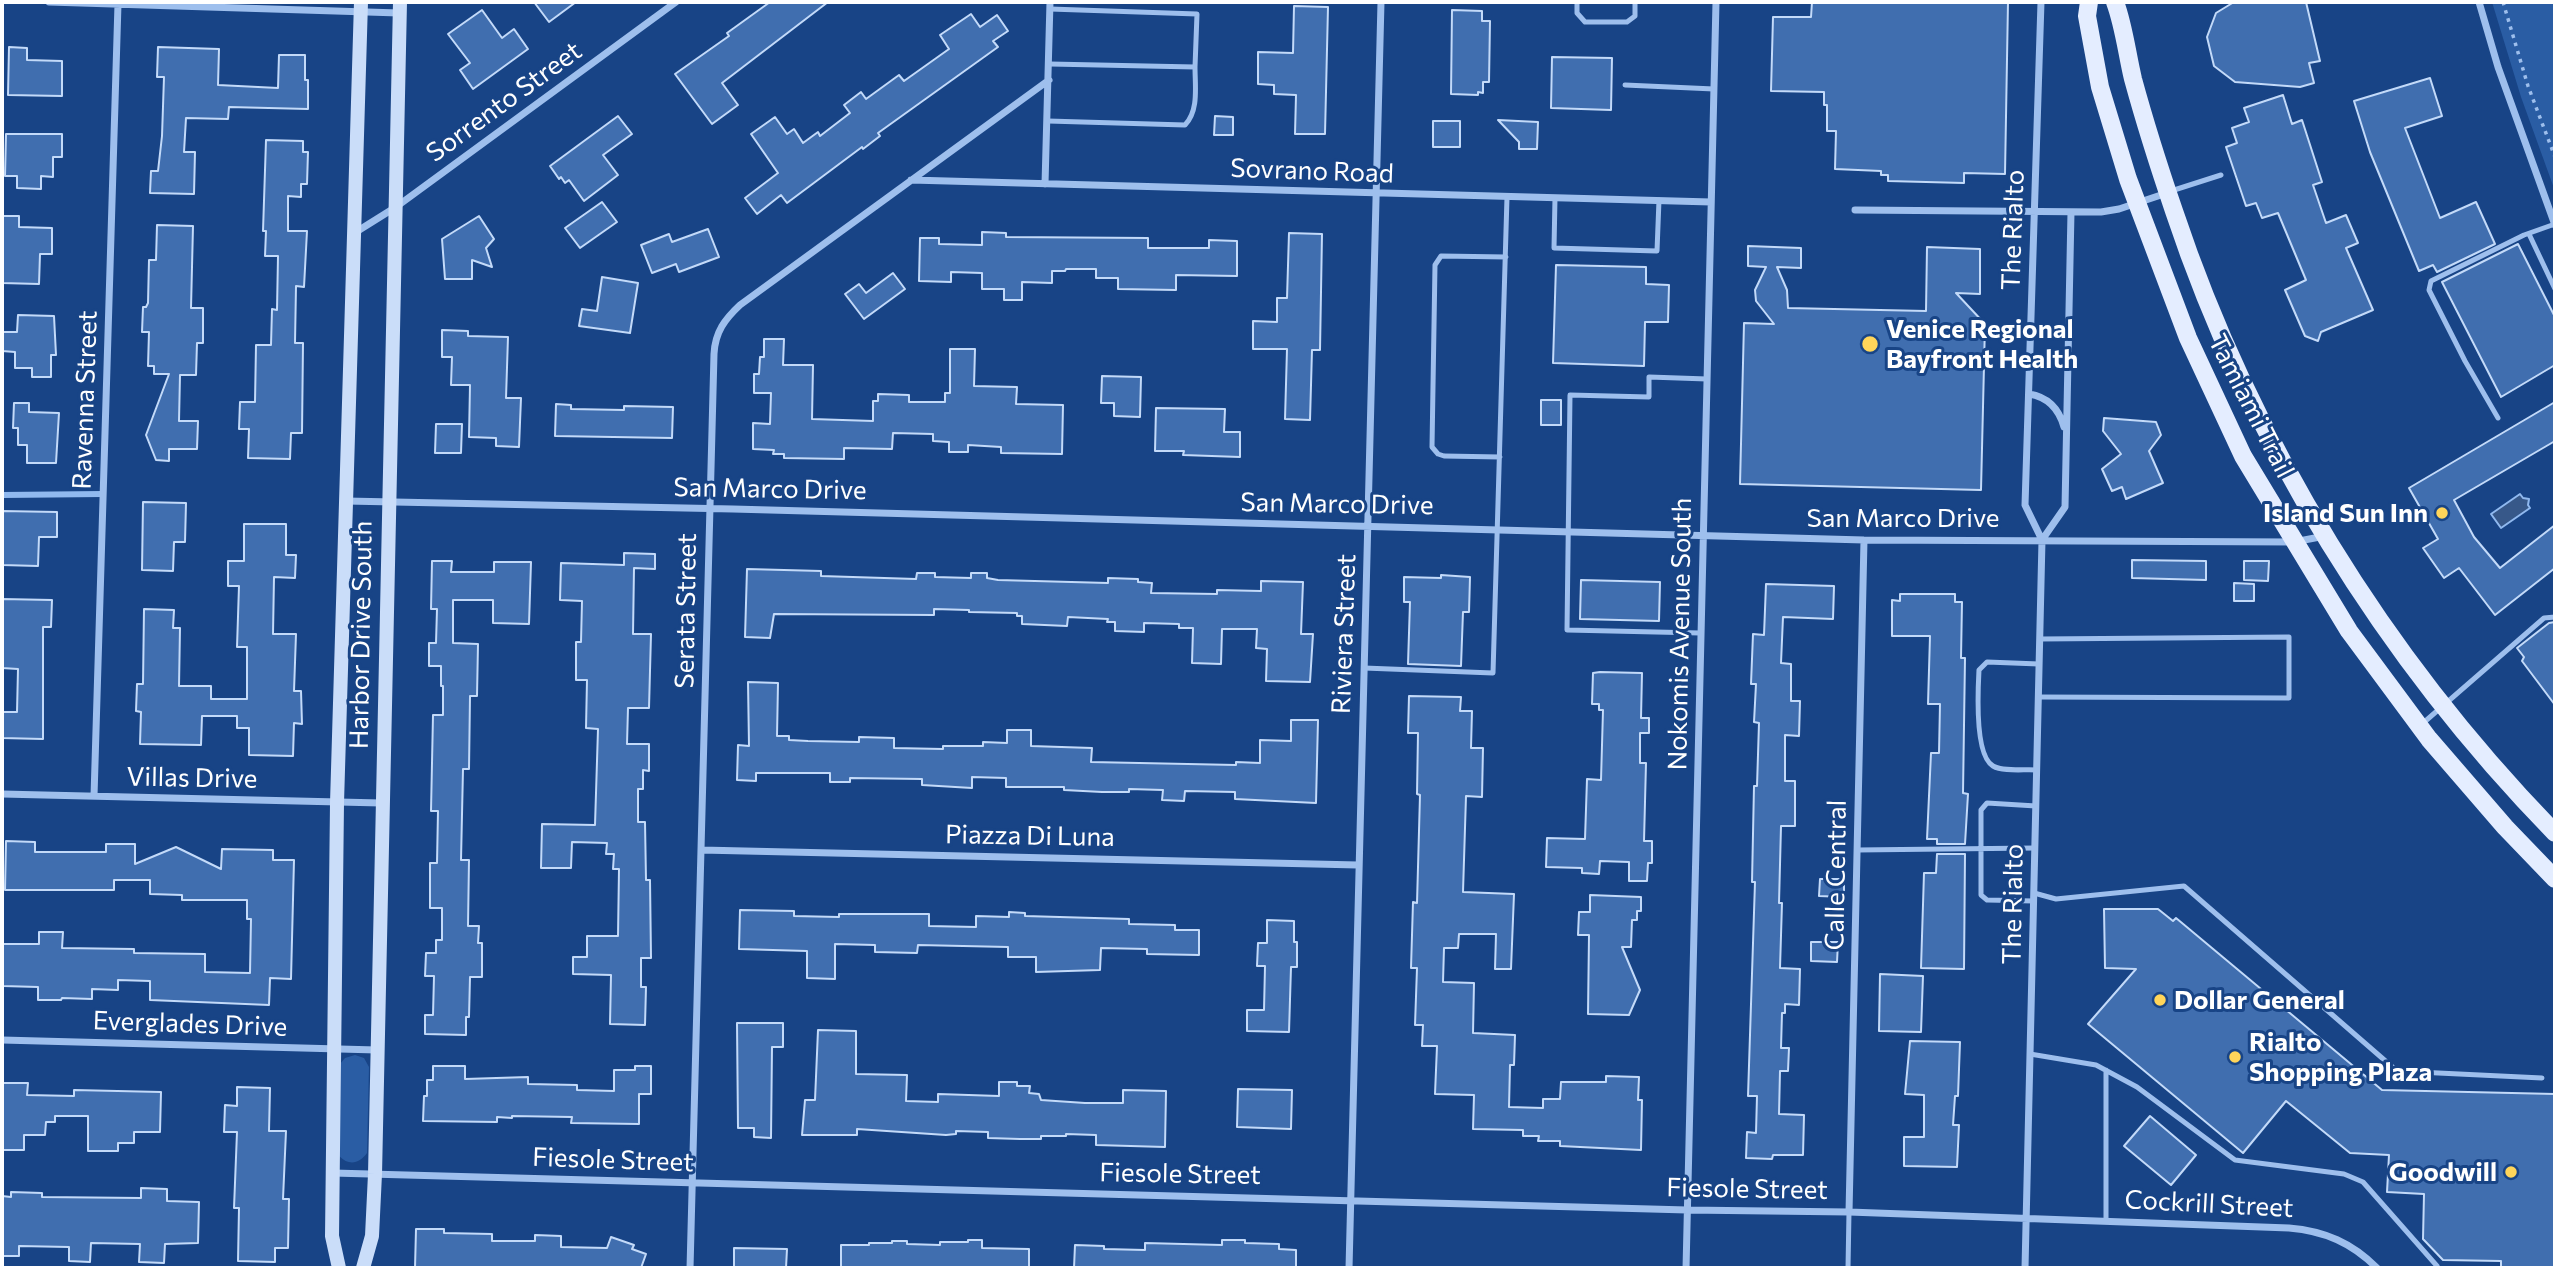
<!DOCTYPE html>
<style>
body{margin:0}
#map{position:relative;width:2557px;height:1270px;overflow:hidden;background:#184486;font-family:Commissioner,sans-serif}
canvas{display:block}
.frame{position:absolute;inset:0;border:4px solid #fff;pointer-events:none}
</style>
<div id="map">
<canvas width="2557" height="1270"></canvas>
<div class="frame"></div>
</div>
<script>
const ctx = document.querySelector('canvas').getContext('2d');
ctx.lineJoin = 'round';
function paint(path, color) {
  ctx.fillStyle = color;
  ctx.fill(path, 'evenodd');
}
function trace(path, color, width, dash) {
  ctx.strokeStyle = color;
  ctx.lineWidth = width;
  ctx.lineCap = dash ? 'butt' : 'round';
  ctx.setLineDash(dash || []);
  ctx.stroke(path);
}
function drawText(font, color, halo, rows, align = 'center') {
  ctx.font = font + ' Commissioner,sans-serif';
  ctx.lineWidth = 6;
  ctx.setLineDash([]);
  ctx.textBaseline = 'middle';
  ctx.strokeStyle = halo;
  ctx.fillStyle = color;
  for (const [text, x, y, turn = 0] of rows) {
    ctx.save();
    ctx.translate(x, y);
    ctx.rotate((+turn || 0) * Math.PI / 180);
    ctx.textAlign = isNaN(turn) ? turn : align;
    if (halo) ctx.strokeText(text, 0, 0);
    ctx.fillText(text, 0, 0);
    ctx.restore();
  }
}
paint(new Path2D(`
 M2492 2H2555V191L2521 97Z
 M355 1055 364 1058 369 1067 367 1153C359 1164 349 1166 339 1156L340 1064 345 1058Z`), '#2a5da4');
const water = new Path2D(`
 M2520 494 2523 498 2529 499 2528 505 2530 508 2501 528 2491 514Z`);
paint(water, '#375889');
trace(water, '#90b9ef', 2);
trace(new Path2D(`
 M2 495 103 494`), '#90b9ef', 6);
const building = new Path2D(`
 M534 2H576L549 22Z
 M770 2H828L722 83 738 105 712 124 675 74 729 36 727 33Z
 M1812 2H2008L2005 174 1964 173V183L1888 181V175H1881V171L1835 169 1836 131H1827V105H1824V92L1771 91 1773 17H1811Z
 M2234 2H2306L2320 61 2309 63 2314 83 2300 87 2235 82 2214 66 2207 37 2216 13Z
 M1294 6 1328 7 1325 134H1295L1296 95 1274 94V85L1258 84V52L1293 53Z
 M482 10 502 38 514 29 528 49 473 89 460 70 470 63 448 34Z
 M1452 10 1482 11V21H1490L1489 82H1483V93L1478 92V95L1451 94Z
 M971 14 980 27 997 15 1008 31 993 41 998 47 878 133 880 136 863 149 862 147 787 203 781 195 757 214 745 198 778 173 751 134 775 117 787 134 794 129 803 143 818 132 820 136 850 113 844 105 861 92 866 99 899 75 904 81 949 49 940 35Z
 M9 47 27 48V60L62 61V96L8 95Z
 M158 47 219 49 218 85 278 88 279 55H305V80H308V109L229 107 228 119 186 118 184 152H195L194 194 150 193 151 171H158L162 136 164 77H157Z
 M1552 57 1612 58 1611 110 1551 108Z
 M2430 78 2442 116 2405 128 2440 218 2476 202 2495 244 2437 272 2433 265 2419 271 2370 152 2354 101Z
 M2283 95 2292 124 2302 120 2322 182 2313 185 2326 223 2346 215 2358 243 2346 248 2373 310 2321 332 2318 341 2305 336 2285 290 2306 280 2278 213 2262 218 2256 203 2246 206 2226 147 2237 143 2232 128 2249 122 2244 108Z
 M618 116 632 134 603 155 618 175 584 201 569 180 565 183 561 177 559 179 550 166Z
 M1215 116 1233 117V135H1214Z
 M1498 120 1538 122 1537 149H1519V142Z
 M1433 121H1460V147H1433Z
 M6 134H62V157H53V177L41 176V189L17 188V176H5Z
 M266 140 303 141V152H308L307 184H301V197L288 196V231H307L304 287 296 286 295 343H303L302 433H291L290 459 248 458 249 429H239L240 402H255L256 345H271L272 309 277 310 278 256H265L266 231H263Z
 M602 202 617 222 580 248 565 228Z
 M2 216H19V227L52 228V254H40L39 284 2 283Z
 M479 216 494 239 486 248 492 267 472 260V279H445L442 239Z
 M157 225 193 226 191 308H203V343H197L196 375H180L179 421H198L197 449H169V461L156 460 146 435 169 374H154V366H148L149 332H142L143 307H146L148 303 149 260H156Z
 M708 229 719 257 679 272 676 264 652 273 641 245 669 234 672 242Z
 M982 232 1006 233V237L1148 238V248H1209V240L1237 241V276L1176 275V290L1118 289V278H1096V269H1066L1065 271H1052V283L1022 282V300H1004V289H982V273L951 272V282L919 281 920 238H939V244L982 245Z
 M1289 233 1322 234 1320 350H1312L1310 420 1285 419 1287 349H1253V321L1277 322V298H1287Z
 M2518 244 2555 317V365L2501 397 2442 282Z
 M1748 246 1801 248V268L1777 267 1787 290 1788 308 1926 311 1927 247 1980 249V294L1956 293 1985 324 1981 490 1740 484 1744 323 1774 324 1756 301 1755 290 1766 267 1748 266Z
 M1556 265 1646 267V284L1669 285 1668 322H1645L1644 366 1553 363Z
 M893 273 905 289 864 319 845 294 859 284 866 293Z
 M602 277 638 283 630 333 579 326 582 309 597 311Z
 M18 315 54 316 56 355H51V377H32V368H15V352L2 351V332H17Z
 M442 330 468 331V336L508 337 506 398H521L519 447 496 446V438L469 437 470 385H451L452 357H442Z
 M764 339H784L783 365H813L812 419 873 421V401H878V394L909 395V402H945V393H950V349H975L974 386 1017 387 1016 404 1063 405 1062 454 1001 453V447L968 445V452H949V442L933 441V434L893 433 892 449 844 448V459L784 458V454H773L774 450 753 449V423L770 424 771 393H754V374H759L760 357H764Z
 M1102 376 1141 377 1140 417 1114 416V403H1101Z
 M1541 400H1561V425H1541Z
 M2555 402V441L2454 500 2474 537 2500 568 2555 525V568L2495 615 2459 568 2444 578 2423 548 2438 539 2409 488Z
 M14 403H29V412L59 413 56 463H27V445H18V428H13Z
 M556 404 571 405V409L624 410V406L673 407 672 438 555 436Z
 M1156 408 1225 409 1224 432H1240V457L1183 455 1184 451H1155Z
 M2104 418 2156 422 2161 435 2149 451 2163 483 2126 499 2122 487 2112 491 2102 469 2121 454 2103 431Z
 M436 424H462L461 453H435Z
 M143 502 186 503 185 542H174L173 571 142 570Z
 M2 511 57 512V537H39L38 566 2 565Z
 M244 524H286V555H296L295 578 274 577 273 634H296L294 691H301L302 724 294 723 293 756 249 755V728H237V716H202L201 745 140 744 141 712 136 711 137 684H143L144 609 174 610 173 628H180L179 686H211V699H247V647H237L239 586H228V561H244Z
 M624 553 655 554V569L634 568 633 634H651L649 708H628L627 744H649V771L643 770V789H638V822H645L646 880H650L651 958H641V987H646L645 1025 610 1024 611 975 573 974V957H587V936H618L619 869H613L614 854H606L607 843 572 842 571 868H541L542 824 595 825 598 729 586 728 587 680H576V642H581L582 601 560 600 561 563 624 565Z
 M2132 560 2206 561V580L2132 578Z
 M432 561H452L451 572H494V562H531L529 624 493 623V600H453V643L478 644 477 696H470L469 769H463L461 860H469L468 926H479L478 943H482V977H470L469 1017H466V1035L425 1034V1015H433L434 976H425L426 953H436V940H442V908H430V863H437L438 811H431L433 715H443V686H441V666H429V643H436L437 609H431Z
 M2244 561H2269L2268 581 2244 580Z
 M747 569 821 571V576L916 579 917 573H935V577L971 578V573H987V578L998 580 1108 583V578L1138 579V582L1152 583 1151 593 1217 594V590L1261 591V581L1303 582 1301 634H1313L1310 682 1266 681 1267 649 1256 648 1257 629H1222L1221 664 1192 663 1193 628H1179V624L1144 623V632L1115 631V622H1107L1108 619 1068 617 1067 626 1022 624V616H1017V613L969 612V610L934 609V615L774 614 770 638 745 637Z
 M1441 575 1470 577 1469 612H1463L1461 666 1408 664 1410 602H1404V577L1441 578Z
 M1581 580 1660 582 1659 621 1580 619Z
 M2234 583 2254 584V601H2234Z
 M1766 584 1834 586 1833 619 1783 617 1781 663 1791 664V701H1800L1799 736 1785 735V781H1795V826H1781L1779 903H1782L1780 968 1800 969 1799 1005 1785 1004V1013H1782L1781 1048H1789L1788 1071H1780L1779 1114 1804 1115 1803 1155H1773L1772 1159 1746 1158 1747 1132 1756 1133 1757 1096H1748L1755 882H1752L1754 786H1757L1759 723 1754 722 1756 684H1751L1753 634 1764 635Z
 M1900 594H1955V602H1962L1961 658H1965L1963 793 1968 794 1965 844H1937V839H1927L1931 753H1939L1940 704H1928L1930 636H1892V600L1900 601Z
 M2 599 52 600 51 627H43V739L2 738V712H17L18 669 2 668Z
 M2555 622V705L2522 661 2524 657 2517 648 2549 623Z
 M1600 672 1642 673 1641 718H1649V733H1640V763H1646L1644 841H1652V863H1648L1647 881H1629V862L1600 861 1599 874 1582 873V868L1546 867 1547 838 1585 839 1587 779 1601 780 1603 710H1599V704H1592L1593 673Z
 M748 682 778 683 777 736H789V740L808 741 859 742V737L894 738V748L943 749V746H983V742L1007 743V730H1031V746L1092 748 1091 762 1236 765V762L1260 763V740L1291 741V720H1318L1316 803 1235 799V792L1185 791 1184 801 1162 800 1163 790 1129 789V792H1102L1064 790V787H1006V778L972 777V788L922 785V779L850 778V782H830V773H756V781L737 780 738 745 749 746Z
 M1409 696 1461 697 1460 711H1472L1471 748H1483L1482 797 1466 796 1463 892 1514 894 1511 969H1495L1496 934H1459L1458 948H1444L1443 982 1474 983 1473 1033 1515 1035 1514 1065H1510L1509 1107 1543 1108V1099H1560L1561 1082H1606V1076L1639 1077 1638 1100H1642L1641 1150 1560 1146V1141H1538L1539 1136H1523V1130L1473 1129 1474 1095 1435 1094 1437 1046H1422L1423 1025H1415L1417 968H1411L1413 902 1417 903 1420 795 1417 794 1418 733H1408Z
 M6 841 35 842V852H106V844H135V864L176 847 221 869 222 849 273 850V860H294L291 979 270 978 269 1005 150 1000V981L118 980V990L92 989V999L62 998 61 1000H38V987L3 986V944H39V932H63L62 948 134 949V953L205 954V972L250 973 251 919H247V900H182V895L150 894V880H114V890H5Z
 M1937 854H1965L1964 969 1921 968 1924 873H1936Z
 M1820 879H1844V897L1819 896Z
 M1590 895 1641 897V911H1637V920H1632L1631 947H1622L1640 990 1629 1015 1588 1014 1589 935H1578L1579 912H1590Z
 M2104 909H2158L2173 921 2176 918 2382 1090 2555 1094V1268H2501V1261L2443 1260 2423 1239 2424 1194 2387 1192 2389 1155 2350 1153 2286 1101 2243 1153 2088 1024 2136 969 2105 968Z
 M740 910 794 911V916L839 917V914H929V926L976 927V916L1009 917V912L1025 913V916L1129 919V924L1175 925V930H1199V955L1147 954V949L1101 948 1100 970 1036 972V957H1008V947L918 945 917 953 875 952V945L835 944V979L807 978V951L739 949Z
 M1267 920 1294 921V942H1297V967H1291L1289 1032 1247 1031V1010H1264L1265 966H1257L1258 943H1267Z
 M1811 942H1838L1837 962 1811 961Z
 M1880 974 1923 976 1921 1032 1879 1031Z
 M737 1023H783V1047H772L771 1138 754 1137V1128H738Z
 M818 1030 856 1031V1074L907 1075 906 1101 938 1102V1094L999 1096V1082H1017V1086H1030L1029 1093 1039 1094 1041 1100 1085 1103H1123V1090L1166 1091 1165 1147 1096 1145V1135L1066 1134V1136H1041V1139H1020L988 1138V1132L956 1131V1134L946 1135 857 1129V1135H802L805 1100H815Z
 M1910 1041 1960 1042 1958 1096H1955L1953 1125H1959L1957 1167 1904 1166V1137H1924V1095L1905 1094Z
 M433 1066H465V1079L528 1077V1084L577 1085V1090L614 1091V1070H635V1066H651V1094H639V1124L571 1123 572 1117 512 1116V1118L497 1117V1122L423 1121 424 1096H427V1080H433Z
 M2 1083H28L27 1095 74 1096V1090L161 1092 160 1132H134V1143H118V1151H88V1116H55V1122H46L45 1135H24V1150H2Z
 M237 1087 270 1088 269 1131H286L283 1199H289L288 1248H275V1262L238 1261 239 1208H234L237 1132H224L225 1105 237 1106Z
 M1238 1089 1292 1090 1291 1129 1237 1127Z
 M2150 1116 2196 1155 2171 1185 2124 1146Z
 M141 1188 167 1189V1201L199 1202 198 1243 165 1244 164 1263 139 1262 140 1244 91 1243 90 1262 69 1261V1247L19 1246V1256H2V1196L11 1197V1192L42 1193V1197L141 1198Z
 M416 1229H444V1233L492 1234V1241H535V1235L561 1236V1247L607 1248 611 1237 634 1245 632 1249 646 1254 641 1268H415Z
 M968 1240H982V1248L1029 1249V1268H841V1245H869V1243H892V1241H907V1244L940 1245V1242H968Z
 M1222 1240H1245V1243L1279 1244V1249L1296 1250V1268H1074L1075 1245 1104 1246V1249L1145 1250V1243L1222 1245Z
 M734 1248 787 1249 786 1268H734Z`);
paint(building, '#406eaf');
trace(building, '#c3daf9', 2);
trace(new Path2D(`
 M2503 2 2528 86 2555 157`), '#9ebfed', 3.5, [3.5, 5]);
trace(new Path2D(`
 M1577 2V13L1585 22H1627L1635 16V2
 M1050 64 1195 67 1197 14 1050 9
 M1625 85 1714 89
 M1048 121 1185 125C1199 110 1195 87 1195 67
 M2171 191 2221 175
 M1555 198 1554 248 1657 251 1659 200
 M2529 234 2555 289
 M2498 418 2465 361 2429 290 2431 281 2524 235 2555 224
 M1500 457 1444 456 1438 454 1432 447 1435 265 1441 256 1506 257
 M1700 633 1567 630 1570 395 1649 397V377L1707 379
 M1364 668 1493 673 1507 197
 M2038 697 2289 698V637L2040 639
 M2422 724 2544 618 2555 617
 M2037 770C2025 769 2003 772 1993 766 1974 755 1978 689 1979 670L1987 662 2039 664
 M1857 850 2035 848
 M2034 893 2056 899 2184 886 2397 1071 2542 1078
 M2034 901 1987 900 1981 895V810L1987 803 2036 806
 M2030 1054 2096 1065 2137 1087 2235 1160 2344 1174 2363 1182 2437 1266
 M2106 1070V1221
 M1848 1268 1849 1212`), '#9ebfed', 5);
trace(new Path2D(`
 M49 2 399 13
 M2479 2 2498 67 2555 225
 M911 180 1711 202
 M1045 184 1050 2
 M1855 210 2101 212 2119 209 2167 193
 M356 232 396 207 676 2
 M2029 394C2048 397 2059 409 2064 427
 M346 501 733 509 1864 540 2294 542 2325 536
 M2042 540 2065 507 2071 212
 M2 794 381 803
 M94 796 118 4
 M701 850 1358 865
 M2 1040 377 1050
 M333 1173 1687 1210 1849 1212 2289 1228C2325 1231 2352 1243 2377 1268
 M1849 1212 1864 540
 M690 1268 714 354C715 332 725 319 740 305L1049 80
 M1349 1268 1381 2
 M1686 1268 1716 2
 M2025 1268 2042 540 2025 505 2041 2`), '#9ebfed', 7);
trace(new Path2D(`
 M339 1268 332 1236 337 803 361 2
 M363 1268 372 1236 375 1174 400 2`), '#caddf9', 14);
trace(new Path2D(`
 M2089 2 2087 16 2100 87 2128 179 2188 338 2243 456 2349 631 2429 739 2505 827 2555 879
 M2115 2C2124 26 2127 54 2133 79 2145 123 2159 167 2174 211 2251 442 2385 659 2555 833`), '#e4edff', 18);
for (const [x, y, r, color] of [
 [1870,344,9,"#ffd55a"],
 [2442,513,7,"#ffd55a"],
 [2160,1000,7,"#ffd55a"],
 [2235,1057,7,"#ffd55a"],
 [2511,1172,7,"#ffd55a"]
]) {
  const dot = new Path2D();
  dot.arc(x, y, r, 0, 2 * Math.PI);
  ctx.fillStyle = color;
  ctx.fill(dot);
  trace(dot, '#184486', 2.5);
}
drawText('26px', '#fff', '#184486', [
 ["Sorrento Street",504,102,-36],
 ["Sovrano Road",1312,171,2],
 ["The Rialto",2013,230,-88],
 ["Ravenna Street",85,400,-88],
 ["Tamiami Trail",2251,406,63],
 ["San Marco Drive",770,489,1],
 ["San Marco Drive",1337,504,1],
 ["San Marco Drive",1903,518],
 ["Serata Street",686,611,-89],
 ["Riviera Street",1344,634,-88],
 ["Nokomis Avenue South",1680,634,-89],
 ["Harbor Drive South",361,635,-89],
 ["Villas Drive",192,778,1],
 ["Piazza Di Luna",1030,836,1],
 ["Calle Central",1836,875,-89],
 ["The Rialto",2013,904,-89],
 ["Everglades Drive",190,1024,2],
 ["Fiesole Street",613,1160,2],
 ["Fiesole Street",1180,1174,1],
 ["Fiesole Street",1747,1189,1],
 ["Cockrill Street",2209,1204,3]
]);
drawText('bold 26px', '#fff', '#184486', [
 ["Venice Regional",1886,329],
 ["Bayfront Health",1886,359],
 ["Island Sun Inn",2428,513,"right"],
 ["Dollar General",2174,1000],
 ["Rialto",2249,1042],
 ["Shopping Plaza",2249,1072],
 ["Goodwill",2497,1172,"right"]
], 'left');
</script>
